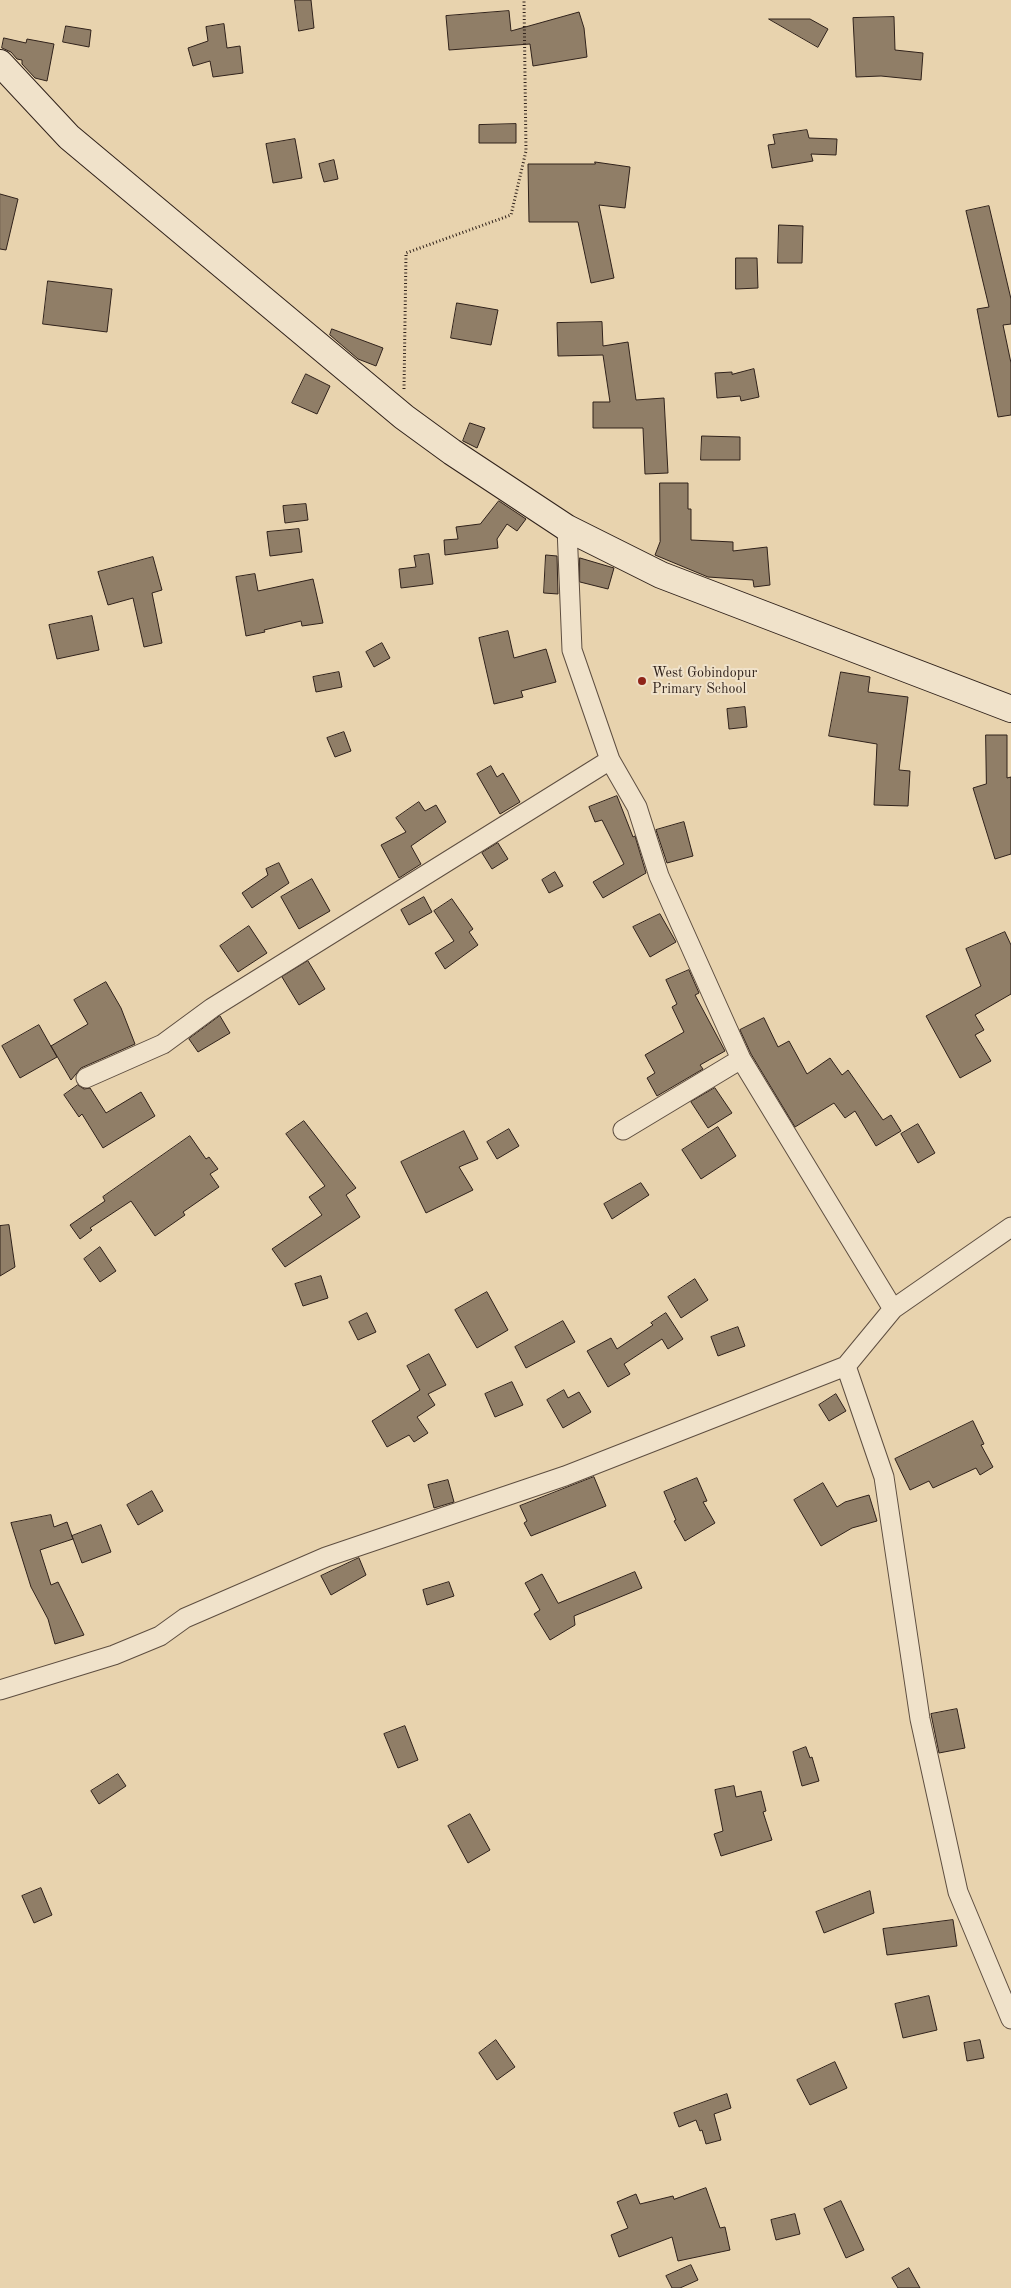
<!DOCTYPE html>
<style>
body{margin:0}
canvas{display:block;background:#e8d3ae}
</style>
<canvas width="1011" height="2288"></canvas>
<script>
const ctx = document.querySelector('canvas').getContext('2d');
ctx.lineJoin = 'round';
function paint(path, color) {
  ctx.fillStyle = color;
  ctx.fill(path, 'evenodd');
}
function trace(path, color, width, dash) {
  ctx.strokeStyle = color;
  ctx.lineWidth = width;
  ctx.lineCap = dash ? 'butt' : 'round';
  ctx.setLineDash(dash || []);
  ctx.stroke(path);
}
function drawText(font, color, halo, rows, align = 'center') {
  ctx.font = font + ' "Old Standard TT",serif';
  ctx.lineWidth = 4;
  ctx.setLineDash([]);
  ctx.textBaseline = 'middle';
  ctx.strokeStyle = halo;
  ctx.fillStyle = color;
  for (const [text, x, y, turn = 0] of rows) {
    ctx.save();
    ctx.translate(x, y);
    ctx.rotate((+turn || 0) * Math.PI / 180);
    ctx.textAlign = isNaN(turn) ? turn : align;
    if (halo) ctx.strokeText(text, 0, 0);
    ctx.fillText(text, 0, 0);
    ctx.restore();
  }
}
const building = new Path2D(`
 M295 0H311L314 28 299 31Z
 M509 11 511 31 579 12 584 28 587 57 533 66 530 44 449 50 446 16Z
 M894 17 895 50 923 53 921 80 881 76 856 77 853 18Z
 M769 19H810L828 29 818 47Z
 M224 24 227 48 240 46 243 73 213 77 210 61 193 66 188 48 208 41 206 27Z
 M66 26 91 30 89 47 63 42Z
 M4 38 26 43 27 39 54 44 47 81 35 78 22 64V60L17 59 11 52 2 48Z
 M516 124V143H479V125Z
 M807 130 809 138 837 139 836 155 811 154 813 161 772 168 768 145 775 144 773 135Z
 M295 139 302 178 273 183 266 144Z
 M334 160 338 179 324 182 319 164Z
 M595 162 630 167 625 208 599 205 614 278 591 283 578 222H529L528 164H595Z
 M0 194 18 199 6 250 0 249Z
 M989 206 1011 299V324L1003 325 1011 363V415L998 417 977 309 989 307 966 211Z
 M779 225 803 226 802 263H778Z
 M736 258H757L758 288 736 289Z
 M48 281 112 289 107 332 43 324Z
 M457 303 498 310 491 345 451 338Z
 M602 322 603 346 628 342 636 400 664 398 668 473 645 474 643 428H593V402H610L603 355 558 356 557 323Z
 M332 329 383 348 376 366 358 359 330 335Z
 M754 369 759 397 741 401 740 396 717 398 715 373 732 372V374Z
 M306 374 330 386 317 414 292 403Z
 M470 423 485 428 477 448 463 441Z
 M702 436 740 437V460H701Z
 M660 483H688V509H691V540L733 542V551L767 547 770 585 754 587 753 580 708 577 655 555 660 542Z
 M499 501 526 519 517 531 507 524 497 539 498 548 445 555 444 540 458 539 456 527 480 524Z
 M306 504 308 520 285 523 283 506Z
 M299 529 302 552 270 556 267 532Z
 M429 554 433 584 401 588 399 569 416 567 414 556Z
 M546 555 557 556 558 594 544 593Z
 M153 557 162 590 152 593 162 643 144 647 133 598 108 605 98 572Z
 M580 558 614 568 608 589 580 582Z
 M255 574 258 591 313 579 323 623 302 626 301 621 264 630 265 632 246 636 236 577Z
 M92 616 99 650 57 659 49 625Z
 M508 631 514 658 546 649 556 682 521 691 523 697 494 704 479 638Z
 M382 643 390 658 374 667 366 652Z
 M339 672 342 687 316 692 313 677Z
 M841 672 870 677 868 692 908 697 899 770 910 771 908 806 874 805 877 744 829 736Z
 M745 707 747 727 729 729 727 709Z
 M344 732 351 751 335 757 327 738Z
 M986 735H1007V778L1011 777V854L995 859 973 788 986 784Z
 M491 766 497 777 503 773 520 802 500 814 477 774Z
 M617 796 633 837 635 836 646 873 603 898 593 882 624 864 602 820 595 822 589 807Z
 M419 802 425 811 436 805 446 822 411 846 421 864 399 878 381 845 406 832 396 818Z
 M684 822 693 856 667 863 656 830Z
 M498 843 508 859 492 869 482 853Z
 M279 863 289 883 252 908 242 893 268 875 266 869Z
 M555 872 563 886 549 893 542 880Z
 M312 879 330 911 299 929 281 897Z
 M424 897 432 912 409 925 401 910Z
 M452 899 473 929 469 932 478 945 445 969 435 953 454 941 434 911Z
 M660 914 676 942 650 957 633 927Z
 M249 926 267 953 238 972 220 946Z
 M1005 932 1011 945V994L975 1015 984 1030 975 1035 991 1061 960 1078 926 1016 981 986 966 949Z
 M308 961 325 989 299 1005 282 977Z
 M689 970 699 993 695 995 725 1051 700 1065 703 1069 657 1096 647 1078 655 1073 645 1055 684 1032 672 1007 677 1004 666 980Z
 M106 982 121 1008 135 1044 81 1068 71 1080 51 1046 88 1024 74 1000Z
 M220 1016 230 1033 198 1052 189 1039Z
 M764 1018 778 1047 789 1041 807 1074 830 1058 842 1075 848 1070 883 1120 891 1115 901 1131 876 1146 855 1111 845 1118 834 1103 795 1127 751 1054 740 1030Z
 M39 1025 57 1057 20 1078 2 1046Z
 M78 1085 84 1089 90 1088 106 1113 141 1092 155 1116 103 1148 82 1114 79 1117 64 1095Z
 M715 1088 732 1113 708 1128 691 1102Z
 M304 1121 356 1188 346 1195 360 1217 285 1267 272 1249 322 1215 309 1197 325 1186 286 1134Z
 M918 1124 935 1153 918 1163 901 1134Z
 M718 1127 736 1156 701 1179 682 1150Z
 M509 1129 519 1146 497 1159 487 1142Z
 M464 1131 478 1159 459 1167 473 1190 426 1213 401 1162Z
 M190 1136 206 1159 209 1157 218 1169 210 1174 219 1187 183 1212 185 1215 155 1236 131 1201 90 1228 92 1230 80 1239 70 1225 105 1201 103 1197Z
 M641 1183 649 1195 612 1219 604 1204Z
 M9 1225 15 1267 0 1276V1226Z
 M100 1247 116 1271 100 1282 84 1259Z
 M321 1276 328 1298 303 1306 295 1284Z
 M695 1279 708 1300 681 1318 668 1297Z
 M487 1292 508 1330 477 1348 455 1310Z
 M367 1313 376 1332 358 1340 349 1322Z
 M666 1313 683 1339 668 1349 662 1339 624 1364 630 1374 608 1387 587 1351 611 1338 617 1349 653 1325 651 1323Z
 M563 1321 575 1342 526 1368 515 1347Z
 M738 1327 745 1346 718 1356 711 1337Z
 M429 1354 446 1385 428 1394 435 1405 417 1417 428 1433 414 1442 409 1435 387 1447 372 1421 420 1390 407 1366Z
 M512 1382 523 1405 495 1417 485 1394Z
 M564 1390 568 1398 579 1392 591 1412 563 1428 547 1400Z
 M836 1394 846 1411 829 1421 819 1405Z
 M973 1421 984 1444 981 1445 993 1467 980 1475 976 1468 933 1488 929 1481 910 1490 895 1459Z
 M594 1477 606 1506 531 1536 524 1523 527 1521 520 1506Z
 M697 1478 707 1501 703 1502 715 1523 685 1541 674 1521 676 1520 664 1492Z
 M448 1480 454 1502 434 1508 428 1485Z
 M823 1483 837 1507 845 1502 869 1495 877 1521 852 1528 821 1546 794 1500Z
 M152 1491 163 1511 138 1525 127 1505Z
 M51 1515 54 1527 67 1522 73 1539 40 1550 51 1585 58 1582 84 1635 55 1644 48 1619 31 1587 11 1523Z
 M101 1525 111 1552 82 1563 72 1536Z
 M359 1558 366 1575 331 1595 321 1576Z
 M635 1572 642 1588 574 1616 575 1625 550 1640 534 1614 540 1610 525 1583 542 1574 558 1603Z
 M449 1582 454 1596 427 1605 423 1590Z
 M957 1709 965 1748 939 1753 931 1714Z
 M405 1726 418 1760 398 1768 384 1734Z
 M806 1747 810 1758 812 1757 819 1781 802 1786 793 1752Z
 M118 1774 126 1786 99 1804 91 1791Z
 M734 1786 736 1797 761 1791 766 1811 763 1812 772 1840 721 1856 714 1834 723 1831 715 1790Z
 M470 1814 490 1850 468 1863 448 1826Z
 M41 1888 52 1915 34 1923 22 1896Z
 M870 1891 874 1913 824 1933 816 1912Z
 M953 1920 957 1946 887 1955 883 1929Z
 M929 1996 937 2030 903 2038 895 2004Z
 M496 2040 515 2067 497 2080 479 2053Z
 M980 2040 984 2058 967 2061 964 2043Z
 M835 2062 847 2088 810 2105 797 2080Z
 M727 2094 731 2108 714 2114 721 2140 706 2144 702 2130 700 2131 696 2120 679 2127 674 2113Z
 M706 2188 720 2228 725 2227 730 2250 678 2261 672 2237 619 2257 611 2235 628 2228 617 2202 636 2194 640 2204 673 2196 674 2199Z
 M841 2201 864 2250 846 2258 824 2209Z
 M795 2214 800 2234 776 2240 771 2220Z
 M691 2265 698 2280 680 2288H672L666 2276Z
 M909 2268 920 2288H898L892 2278Z`);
paint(building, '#907e67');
trace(building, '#30221b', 1);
const street = new Path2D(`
 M567 528 572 650 610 760 637 807 659 876 741 1059 893 1309
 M86 1078 163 1044 212 1008 610 760
 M623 1130 741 1059
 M846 1366 884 1477 920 1719 958 1892 1011 2019
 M0 1690 114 1655 160 1636 185 1618 326 1557 565 1476 846 1366 893 1309 1011 1227`);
const secondary = new Path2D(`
 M0 63 69 137 404 417 452 452 567 528 661 575 1011 709`);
trace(street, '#5e4e40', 21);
trace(secondary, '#30221b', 28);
trace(new Path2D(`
 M404 389 406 253 511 215 526 151 524 0`), '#30221b', 3, [1, 2.5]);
trace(street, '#f0e2ca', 19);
trace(secondary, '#f0e2ca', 26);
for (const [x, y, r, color] of [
 [642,681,5,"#8f2418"]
]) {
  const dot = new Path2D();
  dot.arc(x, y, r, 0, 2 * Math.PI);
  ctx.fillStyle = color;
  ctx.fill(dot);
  trace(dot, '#f0e2ca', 2);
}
drawText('14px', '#30221b', '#f0e2ca', [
 ["West Gobindopur",652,673],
 ["Primary School",652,689]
], 'left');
</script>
